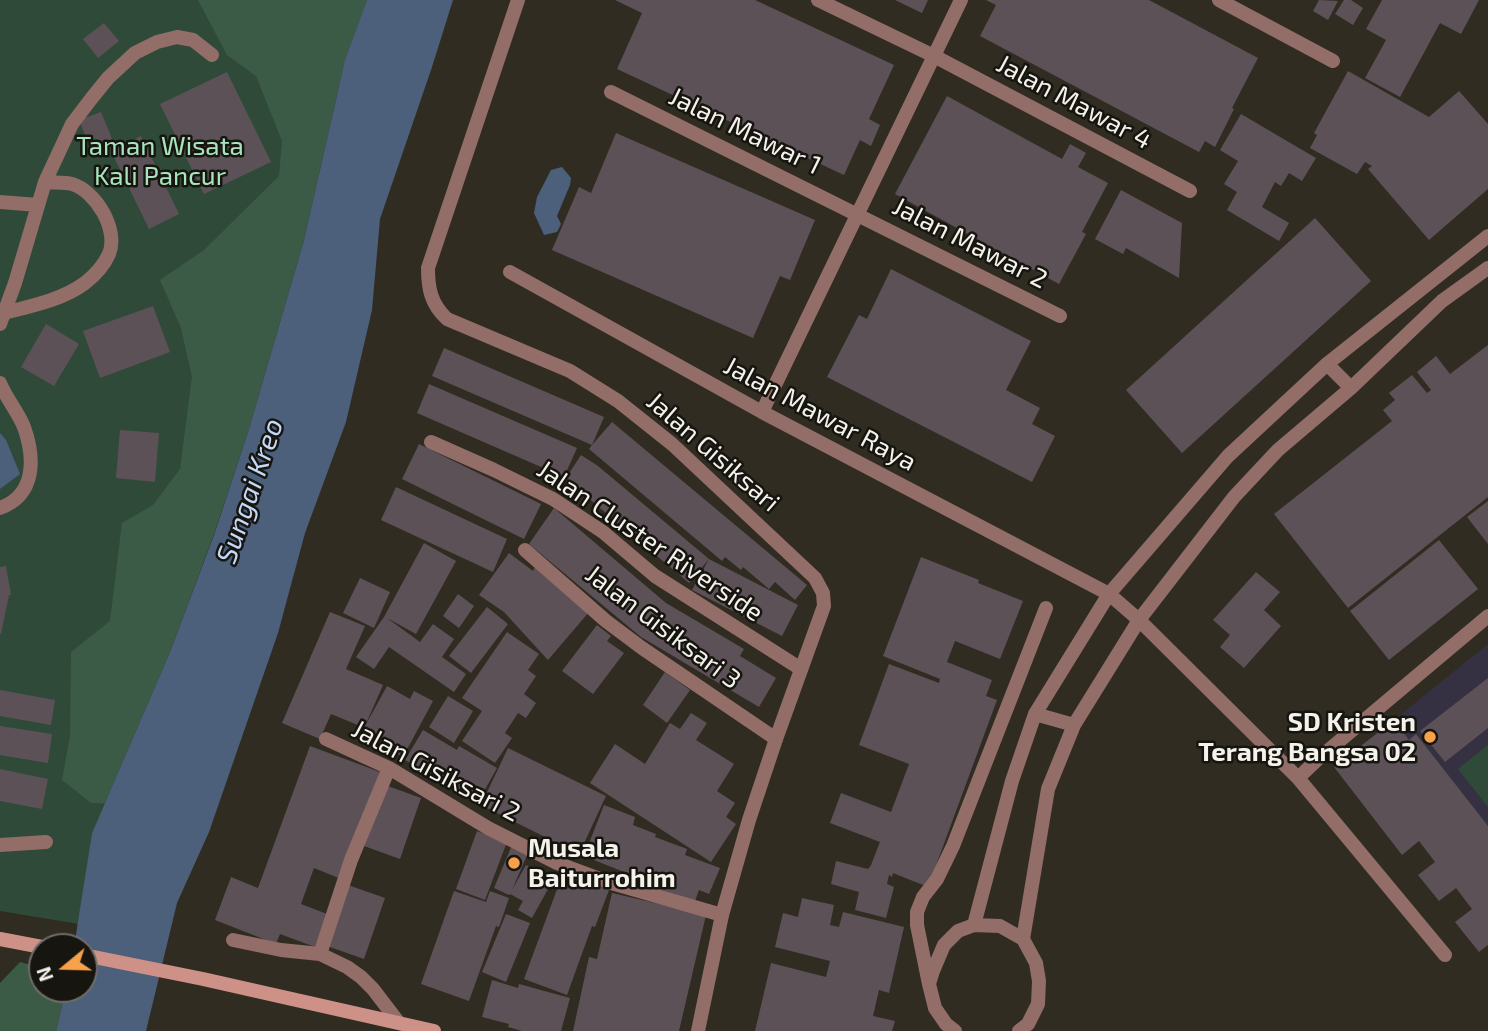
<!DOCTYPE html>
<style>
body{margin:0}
#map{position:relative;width:1488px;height:1031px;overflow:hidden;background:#302c22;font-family:"Exo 2",sans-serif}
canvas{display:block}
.north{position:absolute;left:28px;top:933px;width:70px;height:70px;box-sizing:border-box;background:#161510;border:2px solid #6f6d68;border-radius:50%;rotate:251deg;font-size:19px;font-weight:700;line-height:28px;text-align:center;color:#f5f2eb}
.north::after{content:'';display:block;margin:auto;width:24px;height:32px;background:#f7a14a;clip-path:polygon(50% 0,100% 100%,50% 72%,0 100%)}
</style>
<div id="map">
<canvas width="1488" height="1031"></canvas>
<div class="north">N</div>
</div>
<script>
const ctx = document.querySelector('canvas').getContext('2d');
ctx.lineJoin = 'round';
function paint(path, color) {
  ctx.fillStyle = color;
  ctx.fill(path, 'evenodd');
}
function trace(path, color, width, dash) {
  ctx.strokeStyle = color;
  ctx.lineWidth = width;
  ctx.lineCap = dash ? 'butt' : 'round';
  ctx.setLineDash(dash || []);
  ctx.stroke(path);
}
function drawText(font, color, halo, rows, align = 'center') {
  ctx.font = font + ' "Exo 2",sans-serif';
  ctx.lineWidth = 5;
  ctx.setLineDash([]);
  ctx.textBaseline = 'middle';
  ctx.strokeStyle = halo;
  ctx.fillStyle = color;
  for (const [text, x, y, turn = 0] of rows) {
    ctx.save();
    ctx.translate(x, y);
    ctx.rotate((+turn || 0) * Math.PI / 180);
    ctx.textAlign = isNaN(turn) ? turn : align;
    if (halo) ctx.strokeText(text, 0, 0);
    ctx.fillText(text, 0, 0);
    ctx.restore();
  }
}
paint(new Path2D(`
 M1488 644V826L1334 767 1394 720Z`), '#363142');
paint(new Path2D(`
 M0 0H367L135 732 92 833 79 924 0 911Z
 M1488 745V807L1458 769Z`), '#304a39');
paint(new Path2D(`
 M198 0H367L345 60 304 240 249 429 214 534 170 652 105 803H91L62 780 70 736 71 652 110 621 122 523 153 505 180 469 192 377 181 328 160 280 204 250 279 176 282 141 256 76 227 55Z
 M20 962 42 968V989H66L56 1031H0V983Z`), '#3b5b47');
paint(new Path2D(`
 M367 0H453L432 67 380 219 372 310 346 422 305 533 278 633 209 832 177 903 146 1031H56L66 989H84V947H74L92 833 170 652 214 535 249 429 304 240 345 60Z
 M562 167 571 178 570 185 557 216 561 224 557 232 544 235 534 213 537 197 551 170Z
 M0 433 6 440 20 474 0 489Z`), '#4c5f7b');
paint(new Path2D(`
 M615 0H755L894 65 869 119 880 125 871 146 860 140 844 175 617 69 642 13Z
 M895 0H928L922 13Z
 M986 0H1149L1258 58 1232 108 1234 109 1215 147 1205 141 1199 152 980 36 996 5Z
 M1319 0 1338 1 1328 20 1313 11Z
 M1344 0H1351L1363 8 1353 25 1335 14Z
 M1382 0H1479L1461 34 1440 23 1400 97 1365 78 1386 40 1366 29Z
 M104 23 119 41 98 58 83 39Z
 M1348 71 1429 117 1459 91 1488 124V189L1429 240 1368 169 1372 166 1365 162 1357 174 1310 148 1317 135 1314 133Z
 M227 72 271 162 204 194 160 104Z
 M947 96 1062 159 1070 144 1086 153 1078 167 1108 183 1082 232 1086 234 1059 284 895 194Z
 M101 112 113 141 91 150 79 120Z
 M1241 114 1316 158 1302 181 1289 173 1281 186 1275 182 1262 207 1289 223 1279 241 1227 210 1237 192 1224 184 1238 161 1220 150Z
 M616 133 815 220 790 280 780 276 753 338 552 250 579 187 591 193Z
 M141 136 179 214 149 229 111 151Z
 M1121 190 1182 223 1179 278 1126 248 1123 254 1095 239Z
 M1315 218 1371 281 1182 453 1126 390Z
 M891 269 1031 341 1006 390 1040 408 1032 424 1055 436 1032 482 827 377 859 315 867 319Z
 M153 306 170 352 100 378 83 331Z
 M46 324 79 344 54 386 21 367Z
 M1488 345V497L1348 608 1274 514 1392 421 1383 410 1395 400 1389 393 1412 375 1427 393 1431 390 1417 372 1436 356 1450 374Z
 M444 348 604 417 592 445 612 422 807 585 795 600 775 582 769 589 743 567 741 570 725 557 722 561 589 449 592 445 432 376Z
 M429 384 577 448 564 477 417 413Z
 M120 430 159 433 155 482 116 478Z
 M419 444 541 504 524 539 402 479Z
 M581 455 598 466 709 559 798 605 782 636 692 590 709 559 689 583 581 492 564 481Z
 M396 487 507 539 493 572 381 520Z
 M1488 501V544L1467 517Z
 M554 508 666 603 744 649 740 656 776 678 759 707 641 637 529 544Z
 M1439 540 1478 589 1389 660 1350 611Z
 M424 543 456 561 416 634 387 618 420 642 433 624 454 639 442 657 466 674 454 692 389 647 374 669 356 657 384 617Z
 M509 553 533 571 535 567 589 612 548 660 504 612 479 595Z
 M921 557 979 580 978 583 1023 601 1000 659 955 641 947 662 992 680 986 696 997 700 928 887 893 873 892 877 889 875 887 884 894 887 886 918 855 910 859 892 831 884 836 861 868 869 871 865 880 842 830 823 841 793 891 812 909 764 859 745 889 664 939 683 940 679 883 656Z
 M6 566 11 595H9L1 634H0V567Z
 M1256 572 1280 592 1264 610 1281 626 1244 668 1220 647 1230 635 1213 620Z
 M360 578 390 592 374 628 343 613Z
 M458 594 474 606 459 628 443 616Z
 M487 607 508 624 471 673 449 656Z
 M330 612 365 626 346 669 383 685 365 726 387 686 410 699 414 691 433 701 403 757 384 747 387 741 365 728 331 714 320 739 282 723Z
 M597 625 611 636 607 641 624 653 593 694 562 671Z
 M507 632 539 654 528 670 536 676 524 694 536 703 526 718 518 713 505 733 512 738 495 763 462 741 482 711 462 698Z
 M665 672 690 690 667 723 643 705Z
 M1488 678V728L1445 762 1420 731Z
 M0 690 55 700 51 725 0 716Z
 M448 696 473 711 454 743 429 727Z
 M691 713 707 723 696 740 734 764 717 791 735 803 726 817 736 824 711 862 590 783 615 744 645 764 670 723 680 729Z
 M1394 720 1409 740 1416 734 1488 826V945L1479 952 1455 922 1472 909 1456 888 1439 901 1418 875 1435 862 1419 841 1402 855 1334 767Z
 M0 726 52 734 48 763 0 755Z
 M423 730 457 750 459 746 497 768 478 802 405 760Z
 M310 746 380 772 341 879 314 868 301 904 327 914 315 947 280 934 276 944 215 920 231 877 258 888Z
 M508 748 606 796 579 854 481 805Z
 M0 769 48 779 42 809 0 801Z
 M385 785 421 798 400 859 364 846Z
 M604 805 635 817 633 825 656 834 655 837 687 849 685 855 720 868 709 894 699 890 694 904 637 882 639 878 584 856Z
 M477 831 507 842 485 900 456 889Z
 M512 845 528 853 512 890 526 865 553 880 532 918 518 910 523 901 510 894 509 895 494 888Z
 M563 873 609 890 595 927 592 926 567 995 524 979Z
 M348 885 385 898 364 959 327 946Z
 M454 891 486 902 490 891 509 898 499 927 496 926 469 1001 421 984Z
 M612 893 706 915 679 1031H573L589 957 597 959Z
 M802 898 834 905 830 925 839 927 843 912 904 927 889 993 879 990 873 1016 895 1021 892 1031H755L771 963 826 977 830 961 775 947 783 913 798 917Z
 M506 914 530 923 506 982 482 972Z
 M492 980 518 988 519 984 570 998 561 1031H522L508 1027 509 1024 482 1017Z`), '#5d5158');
trace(new Path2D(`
 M0 202 38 205
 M4 313C31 306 62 300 85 283 94 276 104 265 109 254 119 230 96 191 72 184 64 182 53 183 45 182
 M0 324 15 283 45 182 72 124 91 99 108 78 135 53 157 42 177 37 193 40 212 55
 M0 383C6 398 18 412 24 427 35 458 36 495 0 508
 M0 845 46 842`), '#936d67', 14);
trace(new Path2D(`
 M818 0 934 56 1190 191
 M1219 0 1333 61
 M611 92 1060 316
 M510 272 762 412 1109 594 1139 620 1298 778 1445 955
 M1327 364 1351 388
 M762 412 961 0
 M431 442 494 470 553 499 603 532 655 576 801 669
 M525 550 606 621 642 648 776 739
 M1035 714 1074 725
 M326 739 389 768 488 828 557 863 608 882 722 915
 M1298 778 1318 759 1488 616
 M974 925 1012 781 1035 714 1109 594 1228 456 1327 364 1488 236
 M233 940 281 950 320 954 347 967 361 977 373 989 399 1023
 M320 954 351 860 389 768
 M929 984 917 925V912L923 897 937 879 953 846 1046 608
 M955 1031 946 1024 935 1008 929 984 933 971 944 945 958 931 974 925 1000 926 1023 939
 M1019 1031 1028 1024 1038 1004 1039 981 1036 963 1023 939 1048 789 1074 725 1139 620 1234 497 1278 450 1351 388 1442 301 1488 268`), '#936d67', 14);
trace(new Path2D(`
 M518 0 428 268C428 289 431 304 447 319L570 371 618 401 672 444 815 578 823 593 824 606 776 739 749 820 722 915 698 1031`), '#936d67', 14);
trace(new Path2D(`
 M0 939 42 947
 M84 955 203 979 434 1031`), '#cd9187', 14);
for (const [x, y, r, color] of [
 [1430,737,7,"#f7a14a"],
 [514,863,7,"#f7a14a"]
]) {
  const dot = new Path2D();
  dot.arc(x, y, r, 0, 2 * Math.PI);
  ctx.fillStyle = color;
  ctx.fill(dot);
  trace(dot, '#161510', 2.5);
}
drawText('26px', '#f5f2eb', '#161510', [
 ["Jalan Mawar 4",1074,102,28],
 ["Jalan Mawar 1",745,131,26],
 ["Jalan Mawar 2",970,243,27],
 ["Jalan Mawar Raya",820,414,28],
 ["Jalan Gisiksari",713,452,41],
 ["Jalan Cluster Riverside",650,541,34],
 ["Jalan Gisiksari 3",663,627,37],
 ["Jalan Gisiksari 2",436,771,28]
]);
drawText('26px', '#a8e4bd', '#161510', [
 ["Taman Wisata",160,146],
 ["Kali Pancur",160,176]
]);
drawText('bold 26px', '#f5f2eb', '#161510', [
 ["SD Kristen",1416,722],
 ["Terang Bangsa 02",1416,752],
 ["Musala",528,848,"left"],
 ["Baiturrohim",528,878,"left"]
], 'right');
drawText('italic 28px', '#c4d8f7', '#161510', [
 ["Sungai Kreo",250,491,-71]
]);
</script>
